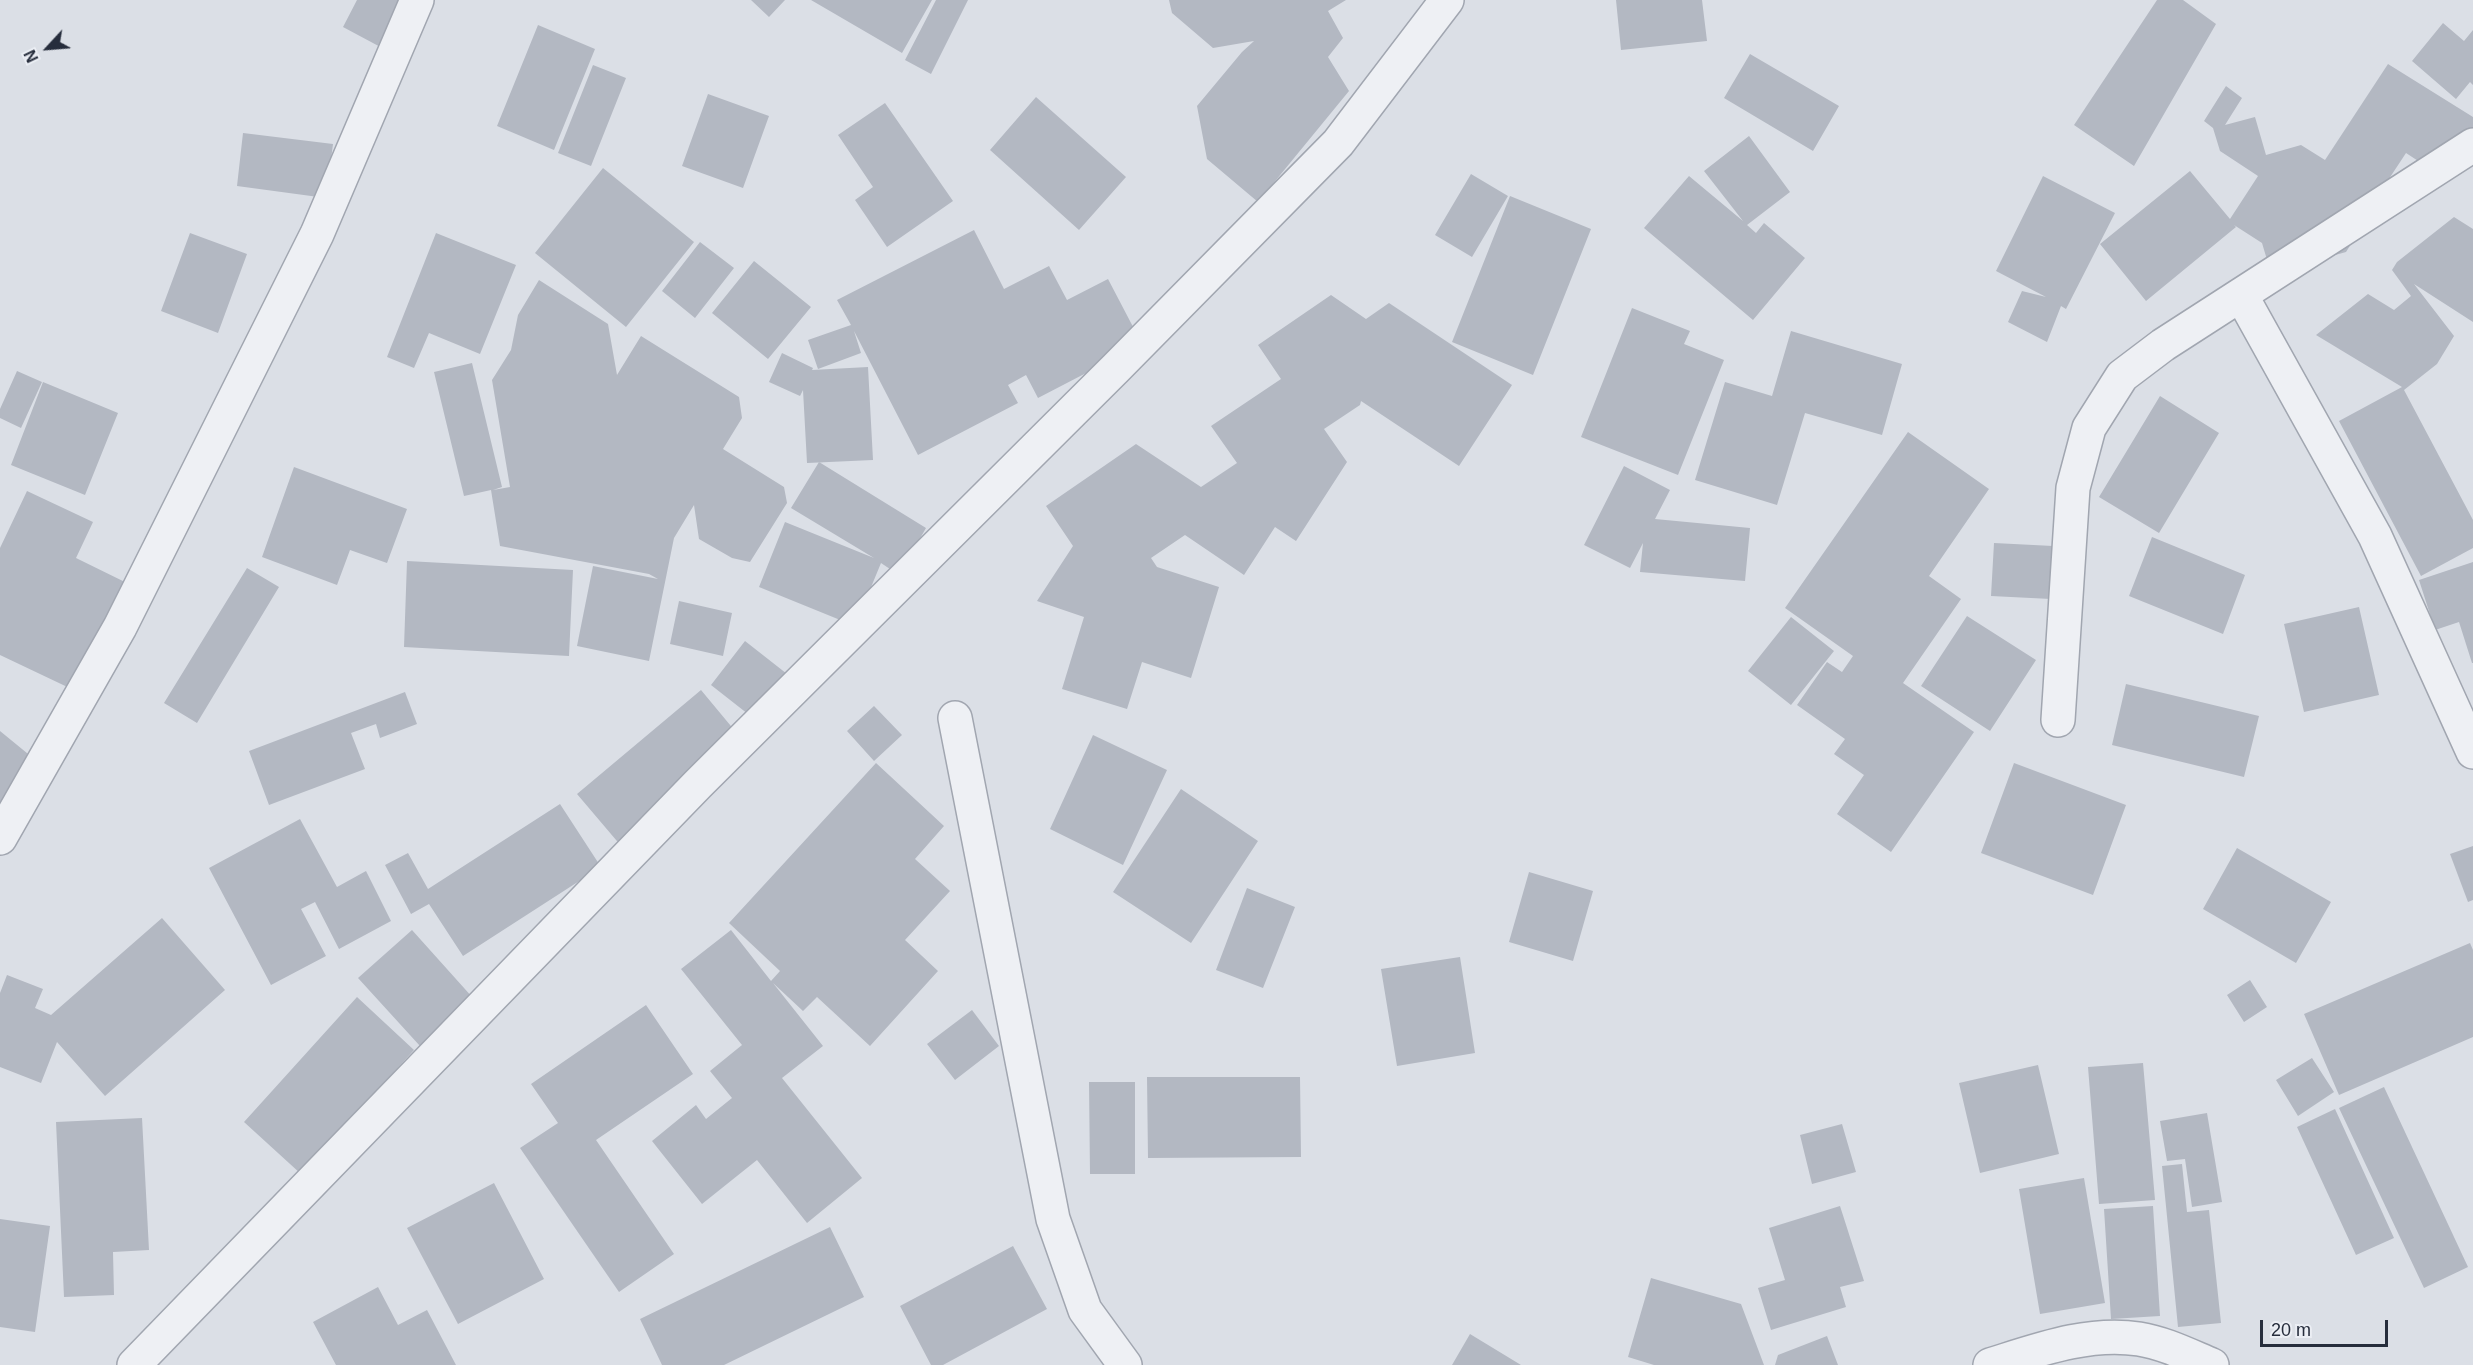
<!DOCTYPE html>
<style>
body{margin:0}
#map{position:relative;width:2473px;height:1365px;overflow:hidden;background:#dbdfe6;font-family:Arial,sans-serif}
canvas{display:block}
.north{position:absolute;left:18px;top:18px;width:60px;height:60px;-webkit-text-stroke:4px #ebeef4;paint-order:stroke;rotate:244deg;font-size:16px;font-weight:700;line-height:24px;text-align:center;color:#262d3c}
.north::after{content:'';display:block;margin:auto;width:21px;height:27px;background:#262d3c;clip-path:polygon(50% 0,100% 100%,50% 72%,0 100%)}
.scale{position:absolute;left:2260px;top:1320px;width:128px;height:27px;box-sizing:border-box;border:3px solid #262d3c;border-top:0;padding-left:8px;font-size:18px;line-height:21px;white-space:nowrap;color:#262d3c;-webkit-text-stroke:4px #ebeef4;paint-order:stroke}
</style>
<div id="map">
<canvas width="2473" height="1365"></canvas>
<div class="north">N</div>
<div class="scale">20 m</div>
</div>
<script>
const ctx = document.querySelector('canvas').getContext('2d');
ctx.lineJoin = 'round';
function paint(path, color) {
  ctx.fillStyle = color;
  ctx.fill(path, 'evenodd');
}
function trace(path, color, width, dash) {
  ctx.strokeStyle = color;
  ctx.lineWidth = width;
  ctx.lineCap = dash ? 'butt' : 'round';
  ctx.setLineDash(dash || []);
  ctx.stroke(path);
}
paint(new Path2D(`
 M357 0H413L386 50 343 27Z
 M751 0H785L769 17Z
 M811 0H932L902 53Z
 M936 0H968L931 74 905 60Z
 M1169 0H1346L1328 11 1343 38 1328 57 1349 91 1258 202 1207 159 1197 106 1242 52 1254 41 1213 48 1172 13Z
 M1616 0H1702L1707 41 1621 50Z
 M2157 0H2183L2216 24 2134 166 2074 125Z
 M2443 23 2464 41 2473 30V85L2470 82 2456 99 2412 61Z
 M538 25 595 49 554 150 497 126Z
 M1750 54 1839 106 1813 151 1724 98Z
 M2388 64 2473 117V152L2435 172 2406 153 2379 194 2384 192 2346 252 2271 273 2262 243 2234 225 2236 227 2146 301 2100 244 2190 171 2230 219 2258 176 2220 151 2213 128 2204 121 2226 86 2242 98 2225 125 2255 117 2266 155 2301 145 2325 160Z
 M593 65 626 78 591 166 558 153Z
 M708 94 769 116 743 188 682 166Z
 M1036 97 1126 177 1079 230 990 150Z
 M885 103 953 201 887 247 855 200 873 187 838 135Z
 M243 133 333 144 326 198 237 186Z
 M1749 136 1790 192 1747 225 1756 233 1764 223 1805 258 1753 320 1644 228 1689 176 1743 221 1704 171Z
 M603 168 694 242 626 327 535 253Z
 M1471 174 1508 196 1472 257 1435 235Z
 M2043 176 2115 213 2066 309 2061 306 2047 342 2008 322 2022 291 2046 297 1996 271Z
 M1510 196 1591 229 1533 375 1452 342Z
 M2454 217 2473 229V322L2414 284 2454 336 2437 364 2404 390 2473 520V548L2421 576 2339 421 2402 387 2316 335 2368 294 2394 310 2411 296 2392 270 2397 262Z
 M974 230 1004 289 1049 266 1067 300 1108 279 1142 344 1038 398 1026 375 1008 385 1018 403 918 455 854 331 861 353 818 369 808 340 851 325 837 300Z
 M190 233 247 254 218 333 161 311Z
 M436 233 516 265 480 354 429 333 414 368 387 357Z
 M700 242 734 268 695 318 662 291Z
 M754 261 811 307 768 359 712 313Z
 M539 280 608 324 617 375 641 336 739 397 742 418 723 449 784 487 787 503 750 562 732 558 699 539 694 505 674 538 649 661 577 646 593 566 658 579 649 574 500 546 491 490 464 496 434 372 472 363 502 487 493 490 510 487 492 380 511 350 518 315Z
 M1331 295 1366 319 1389 303 1512 385 1459 466 1361 401 1360 405 1324 429 1347 462 1296 541 1275 527 1244 575 1185 535 1151 558 1157 567 1219 587 1191 678 1142 662 1127 709 1062 689 1084 617 1037 601 1073 546 1046 506 1136 444 1201 487 1237 463 1211 426 1281 379 1258 345Z
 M1632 308 1690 331 1684 344 1724 360 1678 475 1581 437Z
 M1791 331 1902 364 1882 435 1805 413 1777 505 1695 480 1725 382 1772 396Z
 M782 353 813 368 812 370 868 367 873 460 807 463 803 390 800 396 769 382Z
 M17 371 42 382 21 428 0 418V409Z
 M43 382 118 413 85 495 11 465Z
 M2160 396 2219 433 2159 533 2099 497Z
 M1908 432 1989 489 1929 576 1961 599 1903 683 1974 732 1891 852 1837 814 1864 775 1834 754 1845 739 1797 705 1827 662 1842 672 1853 656 1785 608Z
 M819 462 926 528 899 575 881 563 855 626 759 587 785 522 874 558 791 508Z
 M1624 466 1670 490 1655 519 1750 528 1745 581 1640 572 1643 543 1630 568 1584 545Z
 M294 467 407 509 387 563 350 550 337 585 262 557Z
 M27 491 93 522 76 558 131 585 80 693 0 655V548Z
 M2152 537 2245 575 2223 634 2129 596Z
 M1994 543 2053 546 2051 599 1991 596Z
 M407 561 573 570 569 656 404 647Z
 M2473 562V663H2472L2459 622 2435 630 2419 580Z
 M247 568 279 587 197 723 164 703Z
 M679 601 732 613 723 656 670 644Z
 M2359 607 2379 695 2304 712 2284 624Z
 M1967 616 2036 660 1990 731 1921 686Z
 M1791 617 1834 651 1791 705 1748 671Z
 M745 641 796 681 762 725 711 685Z
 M2126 684 2259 716 2244 777 2112 745Z
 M701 690 745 743 622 847 577 794Z
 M405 692 417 724 380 738 376 724 351 733 365 769 269 805 249 751Z
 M874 706 902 735 874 761 847 731Z
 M0 731 44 767 0 821Z
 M1093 735 1167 770 1123 865 1050 829Z
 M876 763 944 826 915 859 950 891 905 940 938 971 870 1046 817 997 803 1011 773 983 823 1046 782 1078 862 1178 807 1223 757 1160 702 1204 652 1141 696 1105 706 1119 732 1098 710 1071 742 1045 681 969 731 930 771 981 780 971 729 923Z
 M2014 763 2126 805 2093 895 1981 853Z
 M1181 789 1258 841 1191 943 1113 892Z
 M560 804 601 867 463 956 429 904 411 914 385 865 408 853 428 889Z
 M300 819 337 887 366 871 391 921 339 949 315 902 301 909 326 956 271 985 209 868Z
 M2473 846V900L2468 902 2450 854Z
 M2237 848 2331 902 2296 963 2203 909Z
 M1529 872 1593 891 1573 961 1509 942Z
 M1247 888 1295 907 1263 988 1216 970Z
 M162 918 225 990 105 1096 57 1042 41 1083 0 1067V993L7 975 43 989 35 1008 51 1015Z
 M412 930 473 998 420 1046 358 978Z
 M2470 943 2473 950V1037L2339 1095 2304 1014Z
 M1460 957 1475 1053 1397 1066 1381 969Z
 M2250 980 2267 1007 2244 1022 2227 995Z
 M357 997 414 1050 301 1174 244 1122Z
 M646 1005 693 1074 596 1140 674 1254 619 1292 520 1148 558 1123 531 1084Z
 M972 1010 999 1046 955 1080 927 1044Z
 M2312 1058 2334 1092 2298 1116 2276 1080Z
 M2143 1063 2155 1200 2099 1204 2088 1067Z
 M2038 1065 2059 1154 1980 1173 1959 1083Z
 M1147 1077H1300L1301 1157 1148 1158Z
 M1089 1082H1135V1174H1090Z
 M2384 1087 2468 1267 2424 1288 2339 1108Z
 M2335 1109 2394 1238 2356 1255 2297 1127Z
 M2207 1113 2222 1202 2192 1207 2185 1159 2167 1161 2160 1121Z
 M142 1118 149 1250 113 1252 114 1295 64 1297 56 1122Z
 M1842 1124 1856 1172 1812 1184 1800 1135Z
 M2182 1164 2187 1212 2209 1210 2221 1323 2178 1327 2162 1166Z
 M2084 1178 2105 1303 2040 1314 2019 1189Z
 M494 1183 544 1279 458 1324 407 1228Z
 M1840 1206 1864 1281 1840 1287 1846 1307 1771 1330 1758 1288 1785 1280 1769 1228Z
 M2153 1206 2160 1316 2111 1319 2104 1209Z
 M0 1219 50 1226 35 1332 0 1327Z
 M830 1227 864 1297 724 1365H662L640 1319Z
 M1013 1246 1047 1309 943 1365H931L900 1306Z
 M1651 1278 1741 1304 1764 1365H1654L1628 1357Z
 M378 1287 398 1325 427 1310 456 1365H336L313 1322Z
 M1470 1334 1521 1365H1452Z
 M1827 1336 1838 1365H1775L1778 1355Z`), '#b3b8c2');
const minor = new Path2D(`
 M2241 295 2375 536 2473 752
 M955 718 1053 1219 1085 1310 1125 1365
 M2058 720 2073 488 2089 428 2122 376 2163 345 2473 145
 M0 838 120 627 317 234 417 0
 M134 1365 698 784 1116 368 1338 143 1447 0
 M1990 1365C2038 1350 2089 1331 2139 1339 2164 1343 2188 1355 2212 1365`);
trace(minor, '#a1a6b0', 36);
trace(minor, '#eef0f4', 33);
</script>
